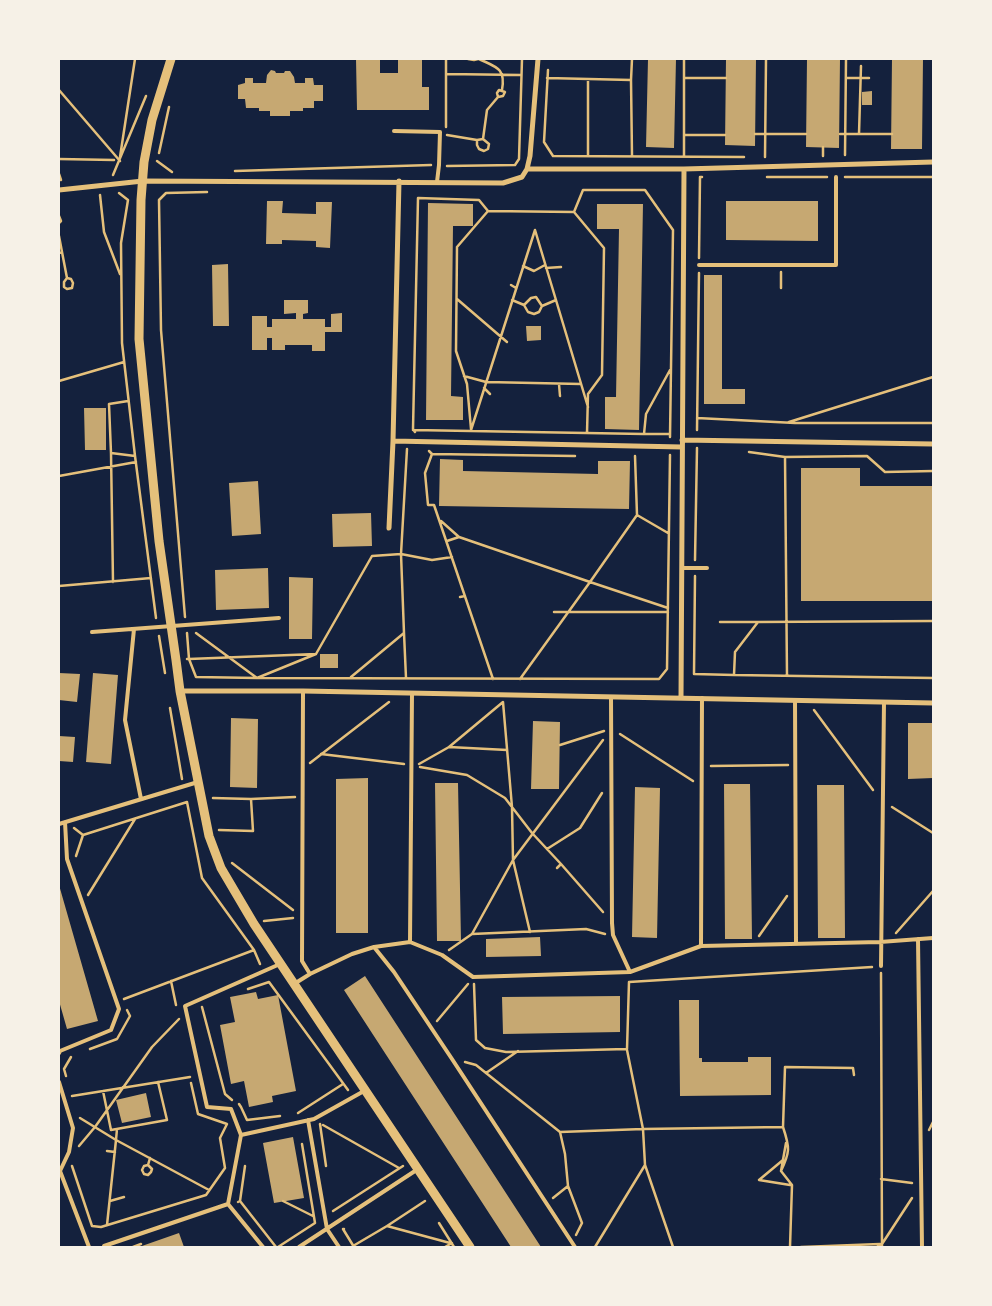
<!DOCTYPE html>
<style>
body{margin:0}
#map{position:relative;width:992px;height:1306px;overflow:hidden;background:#14213d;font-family:Ubuntu,sans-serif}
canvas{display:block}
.frame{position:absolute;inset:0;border:60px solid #f6f1e7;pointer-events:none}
</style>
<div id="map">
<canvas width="992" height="1306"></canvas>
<div class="frame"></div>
</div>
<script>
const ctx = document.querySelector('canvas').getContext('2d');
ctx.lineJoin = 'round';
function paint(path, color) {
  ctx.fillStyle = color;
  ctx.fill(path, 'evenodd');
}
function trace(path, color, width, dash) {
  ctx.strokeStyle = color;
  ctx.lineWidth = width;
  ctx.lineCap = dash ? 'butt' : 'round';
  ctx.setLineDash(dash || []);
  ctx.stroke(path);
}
paint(new Path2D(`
 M356 59H380V73H398V59H422V87H429V110H357Z
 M648 59H676L674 148 646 147Z
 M726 59H756L755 146 725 145Z
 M807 59H840L839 148 806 147Z
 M892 59H923L922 149H891Z
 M271 70 275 71 276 73H284L285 71H290L294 77 295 83H305V78H313L314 85H323V101H314V108H303V111H290V116H270V111H259V108H246L245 99H238V85L245 83V78H253V83H266L267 75Z
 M872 91V105H862V92Z
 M267 201H283L282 213 316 214V202H332L330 248 316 247V241L282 240V244H266Z
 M726 201H818V241L726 240Z
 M428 203 473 204V226H453L451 396 463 397V420H426Z
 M597 204H643L639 430 605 429V397H616L619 229H597Z
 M228 264 229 326H213L212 265Z
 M704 275H722V389H745V404H704Z
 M284 300H308V313L303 314V319H325V327H331V314L342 313V332H325V351H312V345H285V350H272V338H267V350H252V316H267V327H272V319H296V313L284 314Z
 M526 326H541V340L527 341Z
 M84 408H106V450H85Z
 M440 459 463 460V471L598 474V461H630L629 509 439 506Z
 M801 468H860V486H933V601H801Z
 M258 481 261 534 232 536 229 483Z
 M371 513 372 546 333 547 332 514Z
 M268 568 269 608 216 610 215 570Z
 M289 577 313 578 312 639H289Z
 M320 654H338V668H320Z
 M59 673 80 674 77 702 59 700Z
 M93 673 118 675 111 764 86 762Z
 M231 718 258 719 257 788 230 787Z
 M533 721 560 722 559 789H531Z
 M908 723H933V778L908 779Z
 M59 736 75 737 73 762 59 761Z
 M368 778V933H336V779Z
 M435 783H458L461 941H437Z
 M724 784H750L752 939H725Z
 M817 785H844L845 938H818Z
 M635 787 660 788 657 938 632 937Z
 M59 885 98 1021 67 1029 59 1001Z
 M540 937 541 956 486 957V939Z
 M365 976 541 1247H511L344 990Z
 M256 992 258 999 278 995 296 1091 272 1096 273 1102 249 1107 244 1081 231 1084 220 1025 235 1022 230 997Z
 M620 996V1032L503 1034 502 997Z
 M679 1000H699V1058H702V1062H748V1057H771V1095L680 1096Z
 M146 1093 151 1117 122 1123 116 1100Z
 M293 1137 304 1198 274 1203 263 1143Z
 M179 1233 184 1247H139Z`), '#c6a872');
trace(new Path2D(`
 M468 59 474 60 478 59
 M479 59C496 67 506 68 502 90
 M548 70 544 142 553 156 744 157
 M446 74V59
 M547 78 631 80 632 59
 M684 78H726
 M846 78H869
 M588 79V156
 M631 80 632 156
 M59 90 120 161
 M446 127V74L521 75
 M755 134H806
 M840 134H892
 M859 134 861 66
 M447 135 477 140V145L479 149 484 151 488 149 489 144 483 139 477 140
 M684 135H725
 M483 139 487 110 498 97 503 96 505 92 499 90 497 93 498 97
 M823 147V156
 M159 153 169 107
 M845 155 846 59
 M684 156V59
 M120 157 135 59
 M765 157 766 59
 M59 159 114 160
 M157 161 172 172
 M447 166 515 165 519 159 522 59
 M235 171 431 165
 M59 174 61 180
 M113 175 146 96
 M767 177H827
 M845 177H933
 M119 193 128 200 121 243 122 343 135 456 156 618
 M100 195 104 232 120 274
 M574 212 604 248 602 375 588 394 587 433
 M59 216 61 221 59 223
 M59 236 62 252
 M59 253 62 252 67 278 64 282V287L67 289 72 288 73 283 71 279 67 278
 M699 258 700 177H702
 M523 266 534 271 545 265
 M546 268 561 267
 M511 285 516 288
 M781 288V272
 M457 299 507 342
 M512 300 524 305 531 298 536 297 542 306 539 312 534 314 528 312 524 305
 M542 306 556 300
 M464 376 486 382 581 384
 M59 381 124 362
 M559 384 560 396
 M484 388 490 394
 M128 401 109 404 111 453 135 456
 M697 418 795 423H933
 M789 422 933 377
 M471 429 467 384 456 351 457 247 488 211
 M413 430 644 434 646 414 670 370
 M471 430 535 230 588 407
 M697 430 699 273
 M415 432 413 429 418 198 479 200 488 211 574 212 583 190H645L673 230 670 437
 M644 434H670
 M407 449 401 554 432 560 452 557
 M429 451 432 454 425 473 428 505H434L493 679
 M749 452 785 457
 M111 453 113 582
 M432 454 575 456
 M59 476 136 462
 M637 515 668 533
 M441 521 459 537 590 582 637 515 635 456
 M447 541 459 537
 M695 560 697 448
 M695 576 694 674 734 675 735 652 758 622 933 621
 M59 586 151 578
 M460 597 465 596
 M554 612H668
 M185 617 161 330 159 200 166 193 207 192
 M720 622H758
 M187 633 189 659 316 654 257 678 196 677 189 659H187
 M196 633 257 678 659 679 667 669 670 455
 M159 636 165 673
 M316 654 372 556 401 554 404 633
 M734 675 933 678
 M787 676 785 457 867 456 885 472 933 471
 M351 677 404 633 406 678
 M520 679 590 582 668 608
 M170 708 182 779
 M814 710 873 790
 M620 734 693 781
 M560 745 604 731
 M449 747 507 750
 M321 754 404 764
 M310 763 389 702
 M419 764 449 747 503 702 512 807 513 860 530 932
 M711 766 788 765
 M420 767 467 775 505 798 532 833 561 864 557 868
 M213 798 251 799 295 797
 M892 807 933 833
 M74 828 83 835
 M219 830 253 831 251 799
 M547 849 580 828 602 793
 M76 856 83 835 187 802 202 878 254 950 260 964
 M232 863 293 910
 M561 864 603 912
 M88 895 135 819
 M264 921 293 918
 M896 933 933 891
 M472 934 586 929 605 934
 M759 936 787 896
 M449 950 472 934 513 860 603 740
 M881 973 882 1247
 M171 981 176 1005
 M474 984 476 1040 485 1048 506 1052 627 1049 629 982 872 967
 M248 989 269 982 348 1090
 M124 999 254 950
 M202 1007 225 1094 232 1100
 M437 1021 468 984
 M90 1049 117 1039 130 1016 127 1010
 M627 1050 643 1129 783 1127C790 1148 790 1152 781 1171
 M465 1062 476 1065 560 1132
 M486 1073 518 1051
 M66 1076 64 1069 71 1057
 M103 1091 111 1130 167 1120 158 1082
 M72 1096 190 1077
 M239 1104 241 1107 247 1120 280 1116
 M298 1113 343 1084
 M80 1118 116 1140 107 1225
 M320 1124 326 1166
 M323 1125 399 1168
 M783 1127 785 1067 853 1068 854 1075
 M117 1129 116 1140 209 1190
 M929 1130 933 1122
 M786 1143 781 1171 792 1185 790 1247
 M79 1146 95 1127 152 1047 179 1019
 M107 1151 115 1152
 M783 1160 759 1180 790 1185
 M148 1165 152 1169 151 1172 148 1175 144 1174 142 1170 144 1166 148 1165 150 1158
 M72 1166 92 1226 101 1227 206 1195 225 1168 220 1138 227 1124 198 1114 191 1083
 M881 1179 912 1183
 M568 1186 565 1154 560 1132 643 1129 645 1165
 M553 1198 568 1186 582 1223 576 1235
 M110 1201 124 1197
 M240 1201 276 1247
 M283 1201 313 1216
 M238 1202 240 1201 245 1166
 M333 1211 403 1166
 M439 1223 454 1247
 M387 1226 425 1201
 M344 1229H343L354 1247
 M353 1246 387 1226 450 1243
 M133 1247 141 1244
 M278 1247 315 1223 302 1144
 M445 1247 452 1243
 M595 1247 645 1165 673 1247
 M801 1247 880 1244
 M877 1247 882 1244 912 1198`), '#e5c07b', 2.5);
trace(new Path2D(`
 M394 131 440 132 439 165 437 182
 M699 265H836V177
 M682 568H707
 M134 629 125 720 141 799
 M92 632 279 618
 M303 691 302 961 310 974
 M611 697 612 923 613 935 630 972
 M795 700 796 944
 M59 824 198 782
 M918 939 922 1247
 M410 942 412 693
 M701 946 702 698
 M374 947 394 972 452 1059 575 1247
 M881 966 884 702
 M294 984 310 974 352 954 374 947 410 942 442 955 473 977 630 972 701 946 880 942 933 938
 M59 1053 60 1051 111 1030 119 1009 67 859 65 822
 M59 1082 73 1128 69 1152 60 1171 89 1247
 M308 1120 327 1229 339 1247
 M241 1135 231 1109 207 1107 185 1006 280 964
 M104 1247V1246L228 1204
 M263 1247 228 1204 241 1135 314 1119 364 1091
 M299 1247 418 1169`), '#e5c07b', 4);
trace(new Path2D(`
 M527 169H684L933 162
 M59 190 143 181 503 183 522 177 527 169 530 156 538 59
 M682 440 933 444
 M393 441 682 447
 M389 528 393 441 399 181
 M180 691H303L933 703
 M681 698 684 169`), '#e5c07b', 5);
trace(new Path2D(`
 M171 59 152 120 144 162 141 200 139 339 159 541 176 660 180 691 209 836 221 868 254 924 470 1247`), '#e5c07b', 9);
</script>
